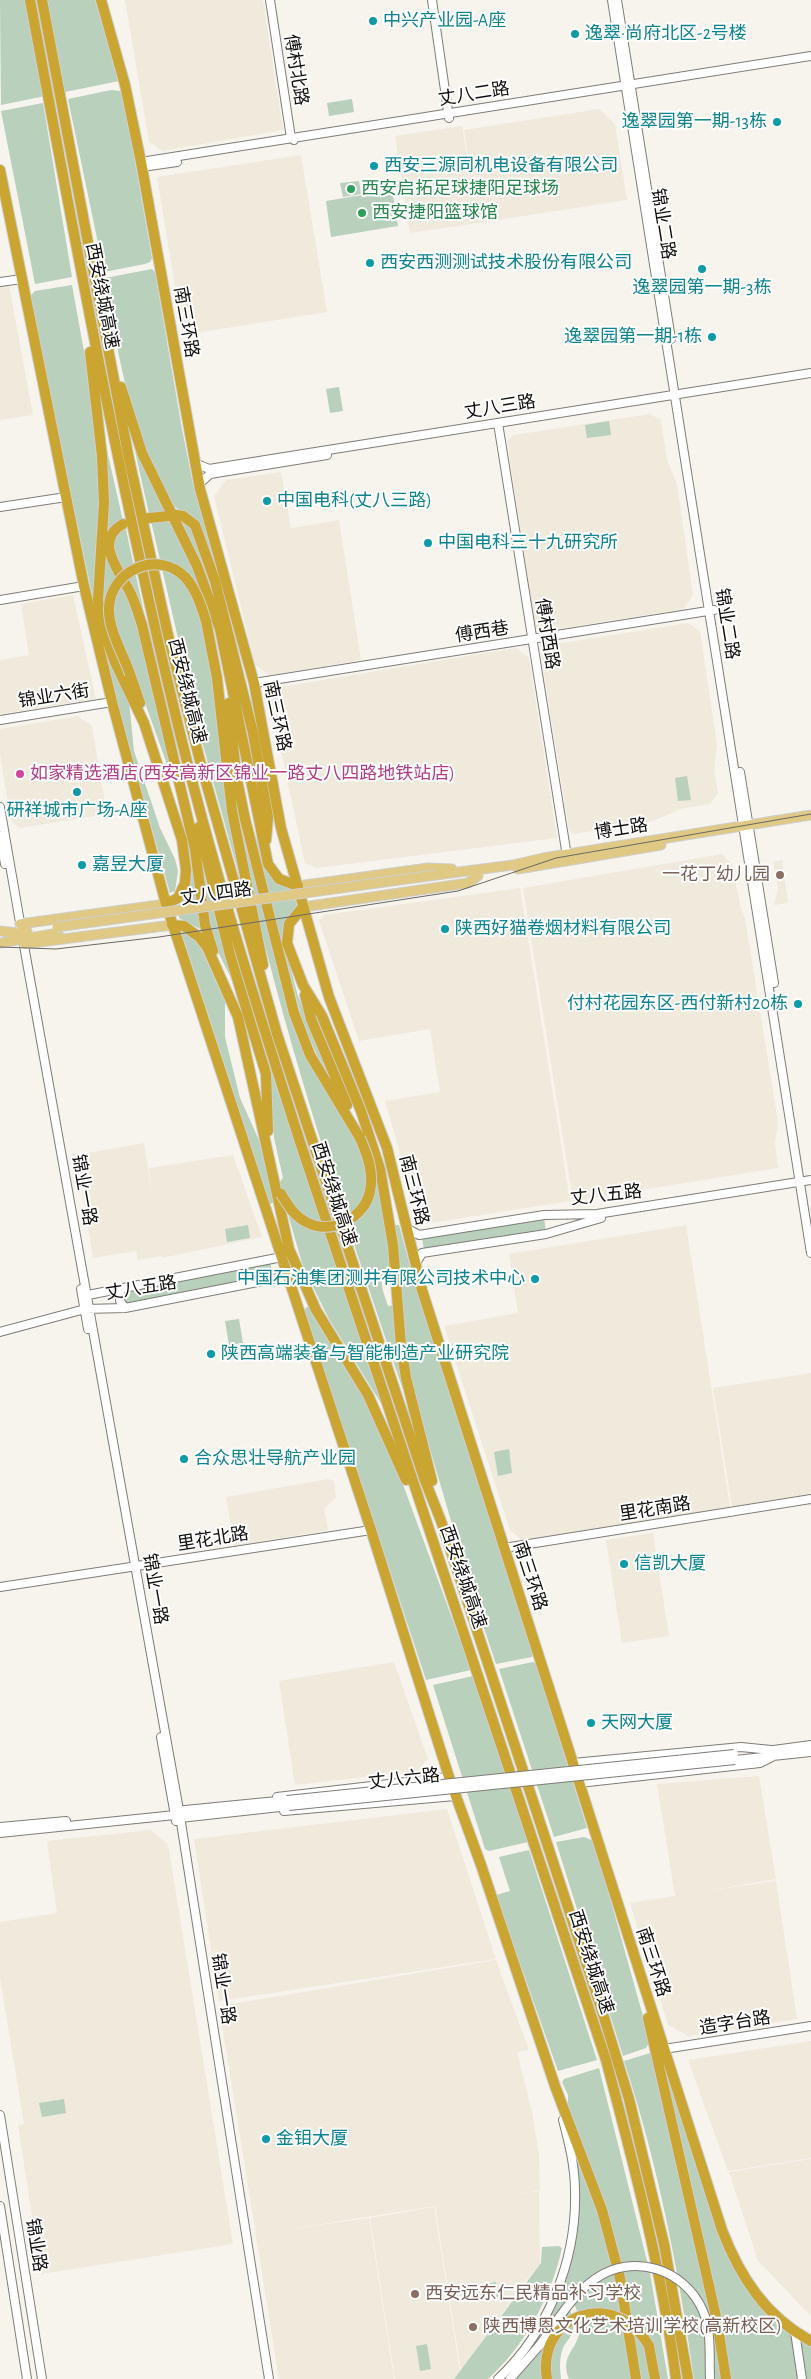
<!DOCTYPE html>
<meta charset="utf-8">
<style>
body{margin:0}
canvas{display:block;background:#f6f4ed}
</style>
<canvas width="811" height="2379"></canvas>
<script>
const ctx = document.querySelector('canvas').getContext('2d');
ctx.lineJoin = 'round';
function paint(path, color) {
  ctx.fillStyle = color;
  ctx.fill(path, 'evenodd');
}
function trace(path, color, width, dash) {
  ctx.strokeStyle = color;
  ctx.lineWidth = width;
  ctx.lineCap = dash ? 'butt' : 'round';
  ctx.setLineDash(dash || []);
  ctx.stroke(path);
}
function drawText(font, color, halo, rows, align = 'center') {
  ctx.font = font + ' "Alegreya Sans","Noto Sans SC",sans-serif';
  ctx.lineWidth = 4;
  ctx.setLineDash([]);
  ctx.textBaseline = 'middle';
  ctx.strokeStyle = halo;
  ctx.fillStyle = color;
  for (const [text, x, y, turn = 0] of rows) {
    ctx.save();
    ctx.translate(x, y);
    ctx.rotate((+turn || 0) * Math.PI / 180);
    ctx.textAlign = isNaN(turn) ? turn : align;
    if (halo) ctx.strokeText(text, 0, 0);
    ctx.fillText(text, 0, 0);
    ctx.restore();
  }
}
paint(new Path2D(`
 M125 0H263L283 130 163 151 149 142Z
 M599 109 615 124 627 200 478 223 464 130Z
 M462 126 478 223 410 233 395 136Z
 M301 155 327 312 183 335 157 177Z
 M9 285 33 415 0 420V286Z
 M650 414 661 420 667 460 677 484 693 595 684 609 543 631 535 626 507 441 514 435Z
 M281 472 291 528 339 520 361 660 270 675 255 665 214 496 226 480Z
 M73 595 96 699 0 714V660L29 655 21 604Z
 M688 623 700 631 717 745 714 771 718 793 710 804 680 809 653 821 574 834 569 830 541 654 550 645Z
 M516 648 529 658 557 838 317 868 305 863 269 694 275 688Z
 M78 716 92 726 106 809 101 815 20 828 11 821 0 754V729Z
 M722 854 732 864 740 905 745 918 778 1122 775 1143 778 1168 573 1201 523 888Z
 M782 860 788 903 774 905 778 889 773 862Z
 M520 888 570 1201 425 1224 419 1218 385 1101 440 1092 430 1029 359 1041 319 921 324 915Z
 M144 1143 152 1194 149 1168 233 1155 262 1237 162 1258V1256L138 1260 136 1251 93 1258 76 1155Z
 M686 1225 730 1507 522 1540 510 1530 444 1326 518 1313 509 1254Z
 M811 1373V1494L732 1507 713 1388Z
 M328 1479 334 1481 336 1497 324 1509 328 1530 234 1546 226 1497Z
 M653 1533 669 1636 622 1643 606 1540Z
 M394 1662 428 1759 418 1771 295 1785 279 1681Z
 M759 1776 776 1879 706 1891 776 1881 797 2019 688 2036 668 2025 630 1903 675 1896 657 1784Z
 M447 1809 496 1959 219 2001 194 1839Z
 M151 1830 168 1844 233 2244 41 2274 18 2125 24 2124 0 1978V1922L57 1913 47 1841Z
 M496 1960 529 2050 517 2052 532 2112 539 2154 540 2190 512 2195 539 2191 540 2264 527 2280 519 2272 526 2280 461 2370 435 2206 278 2231 369 2218 394 2379H279L219 2006Z
 M811 2041V2158L728 2171 688 2060Z
 M811 2159V2316L758 2261 729 2172Z
 M434 2207 460 2371 453 2379H395L370 2218Z`), '#efeadc');
paint(new Path2D(`
 M0 0H95L119 81 1 105Z
 M111 90 120 91 124 100 152 258 150 262 145 264 104 272 68 99Z
 M352 99 354 112 329 116 327 103Z
 M43 103 72 277 35 284 1 111Z
 M359 181 361 194 343 197 340 183Z
 M392 190 398 226 331 237 326 201Z
 M152 269 155 272 182 429 193 484 217 572 182 511C171 507 167 495 162 485 128 421 117 348 105 278Z
 M72 285 89 379 100 481 97 618 30 296 35 291Z
 M339 387 343 411 330 413 326 389Z
 M609 421 611 435 587 438 585 425Z
 M104 437 123 521 106 537Z
 M133 442 167 510 149 514Z
 M170 518 185 546 210 610 201 612C215 669 216 728 224 787 229 829 240 870 249 911L201 738 151 521Z
 M180 518 193 527 213 587Z
 M125 525 146 622 112 554V540Z
 M106 554 137 616 180 801 134 672 129 701 134 751 160 828 175 859 178 871 175 891 170 893 119 711 103 643 100 628 103 565Z
 M230 771 258 886 310 1060 370 1144 389 1225H399L411 1270 407 1273 384 1274 381 1279 383 1291 388 1306 396 1305 405 1387 403 1390C347 1224 290 1058 251 887 242 849 237 810 230 771Z
 M687 776 691 800 678 801 675 778Z
 M251 825C265 854 258 876 293 890L297 907 288 916 284 925 283 935 285 948 298 996 331 1079 316 1053 302 1019Z
 M187 834 189 837 204 931 179 918V903C199 885 190 858 187 834Z
 M201 862 233 982 216 948 209 926Z
 M183 930 197 940 200 946 225 1002V1037L240 1098 259 1140 275 1202 270 1204 182 934Z
 M265 1053 382 1403V1405L329 1319 316 1293 302 1263 279 1183 283 1178 274 1138 271 1081Z
 M544 1218 546 1231 424 1250 422 1238Z
 M248 1225 250 1238 227 1242 225 1229Z
 M270 1262 273 1275 125 1304 122 1293Z
 M412 1275 533 1653 532 1657 496 1664 471 1589 413 1391 405 1343 400 1277Z
 M309 1305 383 1430 471 1670 426 1680 304 1310Z
 M239 1319 243 1343 229 1345 225 1321Z
 M509 1449 512 1473 498 1476 494 1452Z
 M533 1662 536 1663 587 1828 554 1837 499 1669Z
 M473 1676 528 1842 489 1851 485 1849 433 1685Z
 M584 1837 594 1841 650 2041 646 2048 623 2056 556 1842Z
 M529 1850 597 2060 558 2071 496 1895 510 1891 499 1857Z
 M660 2050 728 2255C744 2287 762 2313 792 2334L800 2379H694C679 2272 658 2164 624 2061Z
 M599 2068 650 2273 668 2379H640L617 2244 568 2107V2095L562 2082 564 2079Z
 M64 2099 66 2113 42 2117 39 2103Z
 M575 2150 611 2248 633 2379H569C560 2356 575 2352 579 2334 583 2317 573 2300 563 2286 579 2240 581 2198 575 2150Z
 M559 2246 562 2248C552 2295 524 2347 488 2379H454L541 2263 542 2247Z
 M496 2282 498 2297 473 2301 471 2286Z
 M560 2296C569 2305 578 2323 571 2335 569 2340 565 2343 563 2348 559 2359 560 2368 561 2379H514L542 2348 537 2345 505 2379 536 2340Z
 M800 2339 811 2345V2379H807Z
 M427 2344 431 2369 420 2371 416 2346Z`), '#b9d0bc');
const secondary = new Path2D(`
 M270 0 291 138 294 140
 M432 0 449 118
 M612 0 811 1253
 M617 0 671 339
 M141 162 811 56
 M142 167 177 162
 M0 282 22 279
 M498 423 566 850
 M195 463 209 469 811 373
 M199 484 210 474 327 455
 M0 507 66 497
 M0 600 84 586
 M254 683 714 610
 M0 720 112 702
 M740 772 774 983
 M0 807 21 928
 M0 836 5 864
 M23 940 179 1810 269 2379
 M406 1228 419 1235 544 1215 597 1214 811 1180
 M415 1265 422 1253 546 1234 601 1218
 M81 1289 88 1329
 M120 1289V1301L125 1308
 M87 1298 88 1295 282 1257
 M0 1332 85 1309 125 1308 288 1276
 M504 1548 811 1499
 M0 1587 371 1530
 M161 1737 176 1821
 M766 1751 811 1745
 M735 1760 811 1752
 M573 1763 741 1747 771 1750
 M579 1783 760 1763 772 1757
 M277 1797 449 1777
 M175 1811 287 1800
 M284 1811 455 1796
 M0 1827 66 1821
 M0 1833 175 1815 180 1818 289 1806
 M664 2049 811 2026
 M0 2115 42 2379
 M0 2206 27 2379
 M795 2332 802 2379
 M498 2379C548 2332 577 2260 575 2191 575 2166 569 2143 563 2120
 M510 2379 539 2346`);
const primary = new Path2D(`
 M518 869 661 845
 M436 875 513 865 543 858 811 815
 M298 886 428 868 452 869
 M303 907 468 883 478 876
 M20 924 166 904
 M0 931 17 933 27 931
 M0 943 58 933
 M24 944 172 925`);
const highway = new Path2D(`
 M30 0C75 239 118 477 175 713 210 859 255 1002 301 1145L606 2060C634 2165 662 2271 676 2379
 M42 0 129 459 168 635 200 761 277 1034 424 1478 441 1521 603 2014 629 2099 664 2244 688 2379
 M101 0 125 85 141 162 200 489 254 683 281 828 329 997 387 1148 422 1290 722 2230C740 2277 766 2317 811 2341
 M0 170 84 586 112 702 166 904 371 1530 449 1777 481 1865 555 2086 602 2210 620 2278 636 2379
 M90 352 102 456 104 503 98 600 102 625 114 660 144 723 182 840 186 870 185 883 178 898 166 904
 M121 387 142 453 197 566 220 629 268 864 279 879 298 886
 M176 515 183 516 195 525 215 581 253 733 268 817 266 840
 M149 518 169 516
 M123 524C93 541 119 570 130 592 135 602 138 613 142 625L195 849 205 925 213 951
 M206 621 217 678 232 811 263 965
 M130 674 140 703
 M229 703 236 775 245 819 294 1013 310 1055 360 1138
 M199 827 230 955 266 1074 268 1131
 M303 907 289 924 287 943 303 985 322 1016 361 1111 380 1169 393 1245 401 1346 406 1378 432 1481
 M172 925 184 926 199 937 207 947 238 1017 289 1249 316 1310 368 1395 406 1480
 M305 995 311 1019 347 1105
 M648 2018 717 2321 726 2379
 M649 2346 655 2379`);
trace(secondary, '#7f7d77', 10);
trace(primary, '#cfcfcf', 11);
trace(highway, '#cfcfcf', 12);
trace(secondary, '#fff', 8);
trace(primary, '#dfc984', 9);
trace(highway, '#caa532', 10);
trace(new Path2D(`
 M0 947 56 949 159 937 458 891 556 858 811 814`), '#6a6865', 1);
const secondaryBridge = new Path2D(`
 M287 1800 734 1754
 M289 1806 735 1760
 M539 2346C556 2323 571 2296 595 2279 633 2252 685 2269 703 2311 712 2332 709 2357 710 2379`);
const primaryBridge = new Path2D(`
 M57 927 436 875`);
const highwayBridge = new Path2D(`
 M130 674C123 654 108 629 109 608 110 571 157 549 185 577 196 589 201 605 206 621
 M281 1194C288 1205 294 1216 306 1222 331 1236 365 1218 370 1191 374 1172 367 1154 360 1138
 M547 2379C536 2314 615 2287 649 2346`);
trace(secondaryBridge, '#7f7d77', 10, []);
trace(primaryBridge, '#cfcfcf', 11, []);
trace(highwayBridge, '#cfcfcf', 12, []);
trace(secondaryBridge, '#fff', 8);
trace(primaryBridge, '#dfc984', 9);
trace(highwayBridge, '#caa532', 10);
for (const [x, y, r, color] of [
 [373,21,5,"#0f9aa8"],
 [575,34,5,"#0f9aa8"],
 [777,122,5,"#0f9aa8"],
 [374,166,5,"#0f9aa8"],
 [351,189,5,"#2e9e5b"],
 [362,213,5,"#2e9e5b"],
 [370,263,5,"#0f9aa8"],
 [702,269,5,"#0f9aa8"],
 [712,337,5,"#0f9aa8"],
 [267,501,5,"#0f9aa8"],
 [428,543,5,"#0f9aa8"],
 [20,774,5,"#d1479c"],
 [77,792,5,"#0f9aa8"],
 [82,865,5,"#0f9aa8"],
 [780,875,5,"#8d6e63"],
 [445,929,5,"#0f9aa8"],
 [798,1004,5,"#0f9aa8"],
 [535,1279,5,"#0f9aa8"],
 [211,1354,5,"#0f9aa8"],
 [184,1459,5,"#0f9aa8"],
 [624,1564,5,"#0f9aa8"],
 [591,1723,5,"#0f9aa8"],
 [266,2139,5,"#0f9aa8"],
 [415,2294,5,"#8d6e63"],
 [473,2327,5,"#8d6e63"]
]) {
  const dot = new Path2D();
  dot.arc(x, y, r, 0, 2 * Math.PI);
  ctx.fillStyle = color;
  ctx.fill(dot);
  trace(dot, '#fff', 2);
}
drawText('18px', '#0d838f', '#fff', [
 ["中兴产业园-A座",383,21],
 ["逸翠·尚府北区-2号楼",585,34],
 ["逸翠园第一期-13栋",767,122,"right"],
 ["西安三源同机电设备有限公司",384,166],
 ["西安西测测试技术股份有限公司",380,263],
 ["逸翠园第一期-3栋",702,288,"center"],
 ["逸翠园第一期-1栋",702,337,"right"],
 ["中国电科(丈八三路)",277,501],
 ["中国电科三十九研究所",438,543],
 ["研祥城市广场-A座",77,811,"center"],
 ["嘉昱大厦",92,865],
 ["陕西好猫卷烟材料有限公司",455,929],
 ["付村花园东区-西付新村20栋",788,1004,"right"],
 ["中国石油集团测井有限公司技术中心",525,1279,"right"],
 ["陕西高端装备与智能制造产业研究院",221,1354],
 ["合众思壮导航产业园",194,1459],
 ["信凯大厦",634,1564],
 ["天网大厦",601,1723],
 ["金钼大厦",276,2139]
], 'left');
drawText('18px', '#100f0d', '#fff', [
 ["傅村北路",296,70,81],
 ["丈八二路",474,94,-9],
 ["锦业二路",663,224,81],
 ["西安绕城高速",102,296,79],
 ["南三环路",186,322,80],
 ["丈八三路",500,407,-9],
 ["锦业二路",727,624,81],
 ["傅西巷",482,632,-9],
 ["傅村西路",547,634,81],
 ["西安绕城高速",187,691,76],
 ["锦业六街",54,696,-9],
 ["南三环路",277,716,78],
 ["博士路",621,829,-9],
 ["丈八四路",216,894,-8],
 ["锦业一路",84,1190,80],
 ["南三环路",414,1190,76],
 ["西安绕城高速",334,1194,72],
 ["丈八五路",606,1195,-6],
 ["丈八五路",141,1288,-9],
 ["里花南路",655,1509,-9],
 ["里花北路",213,1539,-9],
 ["南三环路",530,1576,72],
 ["西安绕城高速",463,1577,71],
 ["锦业一路",155,1589,80],
 ["丈八六路",404,1779,-6],
 ["西安绕城高速",591,1962,72],
 ["南三环路",653,1962,72],
 ["锦业一路",223,1989,81],
 ["造字台路",735,2023,-9],
 ["锦业路",36,2245,81]
]);
drawText('18px', '#27864d', '#fff', [
 ["西安启拓足球捷阳足球场",361,189],
 ["西安捷阳篮球馆",372,213]
], 'left');
drawText('18px', '#b23c85', '#fff', [
 ["如家精选酒店(西安高新区锦业一路丈八四路地铁站店)",30,774]
], 'left');
drawText('18px', '#785e54', '#fff', [
 ["一花丁幼儿园",770,875,"right"],
 ["西安远东仁民精品补习学校",425,2294],
 ["陕西博恩文化艺术培训学校(高新校区)",483,2327]
], 'left');
</script>
